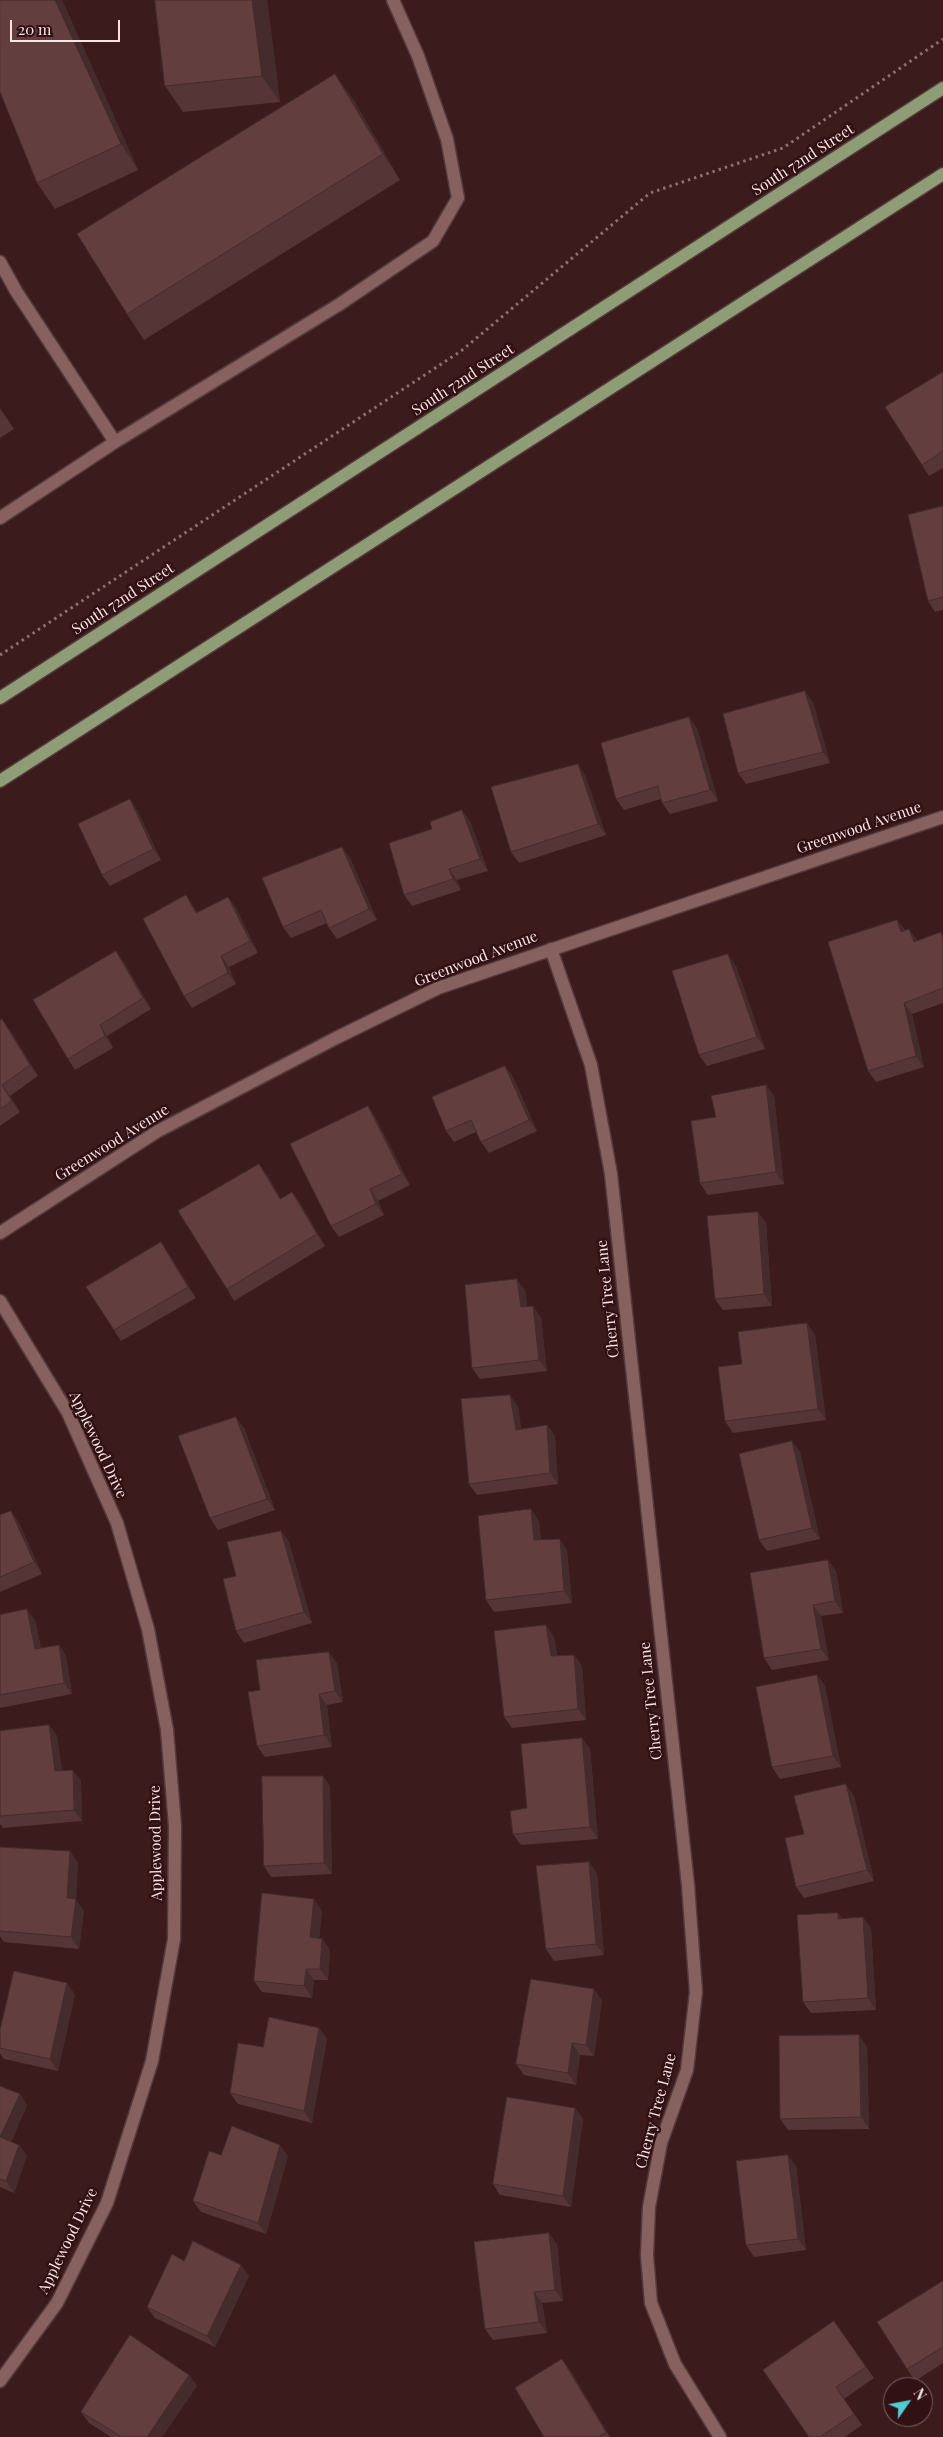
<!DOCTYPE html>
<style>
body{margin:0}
#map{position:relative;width:943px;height:2437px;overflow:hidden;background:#3c1b1d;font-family:"Playfair Display",serif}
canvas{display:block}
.north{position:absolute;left:883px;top:2377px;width:50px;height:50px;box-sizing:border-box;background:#311113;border:1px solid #826567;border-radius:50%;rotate:57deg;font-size:14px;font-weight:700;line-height:20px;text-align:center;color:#fbe4e4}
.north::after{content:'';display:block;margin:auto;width:18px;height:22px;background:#52ccd0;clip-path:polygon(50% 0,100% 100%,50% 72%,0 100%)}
.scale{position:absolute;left:10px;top:20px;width:110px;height:22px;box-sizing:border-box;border:2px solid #fbe4e4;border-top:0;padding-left:6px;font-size:15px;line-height:18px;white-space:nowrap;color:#fbe4e4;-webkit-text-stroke:4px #311113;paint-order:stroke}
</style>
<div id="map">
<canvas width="943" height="2437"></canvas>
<div class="north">N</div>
<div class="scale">20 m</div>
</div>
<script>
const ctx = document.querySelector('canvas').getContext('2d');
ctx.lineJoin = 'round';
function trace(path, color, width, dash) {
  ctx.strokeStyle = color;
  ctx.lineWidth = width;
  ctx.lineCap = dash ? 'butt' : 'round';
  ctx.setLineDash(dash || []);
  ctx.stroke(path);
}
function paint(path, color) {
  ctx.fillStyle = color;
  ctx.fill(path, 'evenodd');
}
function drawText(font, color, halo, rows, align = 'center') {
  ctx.font = font + ' "Playfair Display",serif';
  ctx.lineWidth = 5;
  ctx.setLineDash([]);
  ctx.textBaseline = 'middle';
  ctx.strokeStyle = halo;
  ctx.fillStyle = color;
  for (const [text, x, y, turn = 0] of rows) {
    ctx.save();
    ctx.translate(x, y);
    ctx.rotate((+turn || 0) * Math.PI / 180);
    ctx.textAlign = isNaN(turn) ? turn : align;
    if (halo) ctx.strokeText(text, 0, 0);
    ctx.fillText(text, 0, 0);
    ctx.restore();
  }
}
const minor = new Path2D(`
 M0 262 16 291 115 442
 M0 518 115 442 340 304 433 241 458 198 447 139 418 56 393 0
 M551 949 591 1065 611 1174 688 1885 696 1992 687 2070 661 2143 649 2207 647 2255 651 2303 675 2364 720 2437
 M0 1233 158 1131 336 1038 438 988 943 817
 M0 1301 68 1413 117 1523 148 1629 167 1730 175 1826 174 1939 152 2061 107 2203 57 2303 0 2381`);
const major = new Path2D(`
 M0 698 943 88
 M0 781 943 174`);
trace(minor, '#553a3c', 15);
trace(major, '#553a3c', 15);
trace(new Path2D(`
 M0 655 461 351 650 193 783 148 943 39`), '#8d7172', 3, [2.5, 4]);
trace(minor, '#876060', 12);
trace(major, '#8f9d76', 12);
paint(new Path2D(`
 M62 0 138 170 55 209 37 183Z
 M155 0H267L280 102 183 112 165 86Z
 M353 99 400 180 144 340 127 314Z
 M943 372V468L929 476 922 465Z
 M0 408 14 429 0 438Z
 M943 506V610L935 612 928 601Z
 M813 702 830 763 746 784 738 773Z
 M697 728 718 801 670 814 662 803 661 799 624 810 616 799Z
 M585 775 606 835 519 863 511 852Z
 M130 799 137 810 161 860 110 886 102 875Z
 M470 821 488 871 457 880 461 890 412 906 404 895Z
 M342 847 350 858 377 920 337 939 329 928 327 923 291 938 283 927Z
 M228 897 236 908 258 953 229 967 236 984 192 1008 184 996 194 907 197 913Z
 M897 920 905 930 917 941 943 935V1003L912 1014 924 1067 876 1082 868 1071Z
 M124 962 151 1009 107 1036 113 1048 75 1070 68 1059Z
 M736 966 765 1049 707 1066 699 1055Z
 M0 1020 10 1030 38 1076 10 1096 20 1112 0 1126Z
 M505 1066 513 1077 537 1131 489 1153 481 1142 476 1132 454 1142 446 1131Z
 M766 1085 774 1096 784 1184 708 1195 700 1183 716 1117Z
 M368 1106 375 1117 410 1185 378 1201 384 1215 339 1237 331 1226Z
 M267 1175 281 1199 292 1192 300 1203 325 1246 234 1301 227 1289Z
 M758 1212 766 1223 772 1306 723 1310 715 1299Z
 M169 1254 196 1298 121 1341 114 1330Z
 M525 1290 527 1307 533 1306 541 1318 547 1371 480 1379 472 1368Z
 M807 1323 815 1335 826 1420 733 1433 725 1421 742 1364Z
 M518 1406 521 1429 547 1425 555 1436 558 1484 477 1495 469 1484Z
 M244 1428 275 1510 218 1530 210 1518Z
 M792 1441 800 1452 820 1539 767 1551 759 1540Z
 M11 1511 19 1523 42 1574 0 1592V1515Z
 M539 1521 541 1540 567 1550 572 1603 494 1612 486 1600Z
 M281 1531 289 1542 312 1623 244 1643 236 1631V1576Z
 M836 1571 843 1613 821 1616 829 1660 772 1670 764 1658Z
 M0 1615 35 1620 41 1648 59 1645 66 1656 72 1694 0 1708Z
 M554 1637 557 1656 574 1655 582 1666 586 1720 512 1728 504 1717Z
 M337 1663 343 1702 327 1705 332 1747 265 1757 257 1746 260 1690Z
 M817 1675 825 1686 841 1767 780 1779 772 1767Z
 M49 1725 57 1736 62 1771 81 1781 82 1821 3 1828 0 1824V1731Z
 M582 1738 590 1749 598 1839 521 1845 513 1834 527 1808Z
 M323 1776 330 1787 332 1874 271 1877 264 1866Z
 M854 1796 874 1881 804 1898 796 1887Z
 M70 1851 78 1863 76 1900 84 1911 79 1949 4 1942 0 1936V1855Z
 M597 1873 604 1955 554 1961 546 1949Z
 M322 1911 319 1938 322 1939 330 1950 328 1980H314L312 1998 262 1992 254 1981Z
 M838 1913 842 1919 863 1917 871 1929 876 2010 811 2013 803 2002Z
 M75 1994 58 2071 4 2059 0 2053V2030Z
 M602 2000 594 2056 580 2055 576 2085 524 2075 516 2064Z
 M319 2028 327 2039 312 2123 238 2104 230 2093 263 2047Z
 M867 2047 869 2129 788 2130 780 2119Z
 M0 2086 20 2094 27 2105 11 2142 19 2145 27 2156 14 2193 0 2187Z
 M575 2108 583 2119 571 2207 500 2195 493 2184Z
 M221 2155 288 2156 266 2234 201 2212 193 2201Z
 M796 2166 806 2250 754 2257 746 2245Z
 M557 2244 563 2301 542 2303 547 2333 493 2340 485 2329Z
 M184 2261 249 2276 215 2347 155 2318 147 2307Z
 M943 2281V2363L915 2381 907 2369Z
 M834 2321 874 2378 844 2399 862 2425 845 2437H809Z
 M570 2370 610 2437H544Z
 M189 2375 197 2386 162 2437H111L89 2423 81 2412Z`), '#553536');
paint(new Path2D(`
 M55 0H62L138 170 121 144Z
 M252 0H267L280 102 262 76Z
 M335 74 353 99 400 180 383 154Z
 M0 408 14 429 0 409Z
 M805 691 813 702 830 763 823 752Z
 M689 717 697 728 718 801 710 790Z
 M578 764 585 775 606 835 598 824Z
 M130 799 137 810 161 860 153 849Z
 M462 810 470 821 488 871 480 859Z
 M342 847 350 858 377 920 369 909Z
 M449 869 457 880 461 890 453 879Z
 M186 895 194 907 204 924 196 913Z
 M228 897 236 908 258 953 250 941Z
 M897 920 905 931 901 932Z
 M909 929 917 940 922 953 914 942Z
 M116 951 124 962 151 1009 143 998Z
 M728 954 736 966 765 1049 757 1037Z
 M221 956 229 967 236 984 228 973Z
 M904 1003 912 1014 924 1067 916 1056Z
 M2 1019 10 1030 38 1076 30 1065Z
 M100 1025 107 1036 113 1048 105 1036Z
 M505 1066 513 1077 537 1131 529 1120Z
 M2 1085 10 1096 20 1112 12 1101Z
 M766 1085 774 1096 784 1184 776 1172Z
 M368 1106 375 1117 410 1185 402 1174Z
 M259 1164 267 1175 288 1211 280 1199Z
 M370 1189 378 1201 384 1215 376 1204Z
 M292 1192 300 1203 325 1246 317 1234Z
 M758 1212 766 1223 772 1306 764 1294Z
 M161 1242 169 1254 196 1298 188 1287Z
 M517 1279 525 1290 529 1319 521 1307Z
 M533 1306 541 1318 547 1371 539 1360Z
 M807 1323 815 1335 826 1420 818 1409Z
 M510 1395 518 1406 523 1441 516 1430Z
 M236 1417 244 1428 275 1510 267 1499Z
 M547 1425 555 1436 558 1484 550 1473Z
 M792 1441 800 1452 820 1539 812 1528Z
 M531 1509 539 1521 542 1552 534 1540Z
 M11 1511 19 1523 42 1574 34 1562Z
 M281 1531 289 1542 312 1623 304 1612Z
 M560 1539 567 1550 572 1603 564 1591Z
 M828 1560 836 1571 843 1613 835 1601Z
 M813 1605 821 1616 829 1660 821 1649Z
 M27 1609 35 1620 43 1661 35 1649Z
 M546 1625 554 1637 559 1667 551 1656Z
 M59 1645 66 1656 72 1694 64 1683Z
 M329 1652 337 1663 343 1702 335 1691Z
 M574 1655 582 1666 586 1720 578 1709Z
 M817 1675 825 1686 841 1767 833 1756Z
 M319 1694 327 1705 332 1747 324 1735Z
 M49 1725 57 1736 63 1782 55 1771Z
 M582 1738 590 1749 598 1839 590 1827Z
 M73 1770 81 1781 82 1821 74 1810Z
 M323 1776 330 1787 332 1874 324 1863Z
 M846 1784 854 1796 874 1881 867 1870Z
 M70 1851 78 1863 76 1900 84 1911 79 1949 71 1937 67 1898Z
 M589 1862 597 1873 604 1955 596 1944Z
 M314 1899 322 1911 318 1948 310 1937Z
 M838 1913 846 1924 838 1919Z
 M863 1917 871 1929 876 2010 868 1998Z
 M322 1939 330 1950 328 1980 320 1969Z
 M306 1969 314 1980 312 1998 304 1986Z
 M67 1983 75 1994 58 2071 50 2059Z
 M594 1989 602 2000 594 2056 586 2045Z
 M319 2028 327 2039 312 2123 304 2111Z
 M859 2035 867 2047 869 2129 861 2117Z
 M572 2043 580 2055 576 2085 568 2073Z
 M20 2094 27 2105 8 2149 0 2137Z
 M575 2108 583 2119 571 2207 563 2196Z
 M19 2145 27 2156 14 2193 6 2181Z
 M280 2145 288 2156 266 2234 258 2223Z
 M788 2155 796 2166 806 2250 798 2239Z
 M549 2233 557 2244 563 2301 555 2290Z
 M241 2265 249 2276 215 2347 207 2336Z
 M534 2292 542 2303 547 2333 539 2322Z
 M562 2359 570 2370 610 2437 606 2432Z
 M189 2375 197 2386 162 2437H147Z`), '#452b2c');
const building = new Path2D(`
 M0 0H55L121 144 37 183 0 92Z
 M155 0H252L262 76 165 86Z
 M335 74 383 154 127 314 77 234Z
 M943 372V451L922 465 885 407Z
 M943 506V597L928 601 908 515Z
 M805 691 823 752 738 773 723 714Z
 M689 717 710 790 662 803 658 786 616 799 601 743Z
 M578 764 598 824 511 852 491 787Z
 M130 799 153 849 102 875 78 824Z
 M462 810 480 859 449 869 453 879 404 895 389 843 432 829 430 822Z
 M342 847 369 909 329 928 321 910 283 927 262 878Z
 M186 895 196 913 228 897 250 941 221 956 228 973 184 996 143 919Z
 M897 920 901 932 909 929 914 942 941 932 943 940V988L904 1003 916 1056 868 1071 828 942Z
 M116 951 143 998 100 1025 105 1036 68 1059 33 1000Z
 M728 954 757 1037 699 1055 672 971Z
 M2 1019 30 1065 2 1085 12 1101 0 1109V1020Z
 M505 1066 529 1120 481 1142 471 1120 446 1131 432 1097Z
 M766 1085 776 1172 700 1183 691 1121 716 1117 711 1096Z
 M368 1106 402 1174 370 1189 376 1204 331 1226 290 1144Z
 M259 1164 280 1199 292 1192 317 1234 227 1289 178 1211Z
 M758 1212 764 1294 715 1299 707 1216Z
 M161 1242 188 1287 114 1330 86 1287Z
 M517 1279 521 1307 533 1306 539 1360 472 1368 465 1285Z
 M807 1323 818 1409 725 1421 718 1367 742 1364 738 1332Z
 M510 1395 516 1430 547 1425 550 1473 469 1484 461 1399Z
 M236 1417 267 1499 210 1518 178 1436Z
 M792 1441 812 1528 759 1540 739 1454Z
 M531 1509 534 1540 560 1539 564 1591 486 1600 478 1516Z
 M11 1511 34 1562 0 1577V1515Z
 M281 1531 304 1612 236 1631 223 1579 236 1576 227 1542Z
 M828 1560 835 1601 813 1605 821 1649 764 1658 750 1573Z
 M27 1609 35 1649 59 1645 64 1683 0 1695V1615Z
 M546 1625 551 1656 574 1655 578 1709 504 1717 494 1631Z
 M329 1652 335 1691 319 1694 324 1735 257 1746 248 1692 260 1690 256 1660Z
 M817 1675 833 1756 772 1767 756 1687Z
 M49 1725 55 1771 73 1770 74 1810 0 1816V1731Z
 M582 1738 590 1827 513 1834 510 1811 527 1808 521 1744Z
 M262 1776H323L324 1863 264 1866Z
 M846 1784 867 1870 796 1887 785 1838 804 1834 794 1796Z
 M0 1847 70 1851 67 1898 76 1899 71 1937 0 1931Z
 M589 1862 596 1944 546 1949 536 1866Z
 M262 1893 314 1899 310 1937 322 1939 320 1969H306L304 1986 254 1981Z
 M838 1913V1919L863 1917 868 1998 803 2002 797 1915Z
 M14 1971 67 1983 50 2059 0 2048V2030Z
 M531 1979 594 1989 586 2045 572 2043 568 2073 516 2064Z
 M269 2017 319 2028 304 2111 230 2093 238 2043 263 2047Z
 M859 2035 861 2117 780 2119 779 2036Z
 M0 2086 20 2094 0 2137 19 2145 6 2181 0 2179Z
 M507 2097 575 2108 563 2196 493 2184Z
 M232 2126 280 2145 258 2223 193 2201 209 2151 221 2155Z
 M788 2155 798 2239 746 2245 736 2161Z
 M549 2233 555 2290 534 2292 539 2322 485 2329 474 2242Z
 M193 2241 241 2265 207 2336 147 2307 172 2254 184 2261Z
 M943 2281V2347L907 2369 877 2322Z
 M834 2321 866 2367 836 2387 854 2414 820 2437H809L763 2370Z
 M130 2335 189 2375 147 2437H122L81 2412Z
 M562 2359 606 2432 598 2437H544L515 2388Z`);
paint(building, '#633e3f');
trace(building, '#452b2c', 1);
drawText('15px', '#fbe4e4', '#311113', [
 ["South 72nd Street",803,160,-33],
 ["South 72nd Street",463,380,-33],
 ["South 72nd Street",123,599,-33],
 ["Greenwood Avenue",859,828,-19],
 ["Greenwood Avenue",476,959,-21],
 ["Greenwood Avenue",112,1143,-32],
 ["Cherry Tree Lane",608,1299,-96],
 ["Applewood Drive",98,1445,65],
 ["Cherry Tree Lane",651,1701,-96],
 ["Applewood Drive",156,1843,-91],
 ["Cherry Tree Lane",656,2111,-75],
 ["Applewood Drive",68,2241,-64]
]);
</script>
